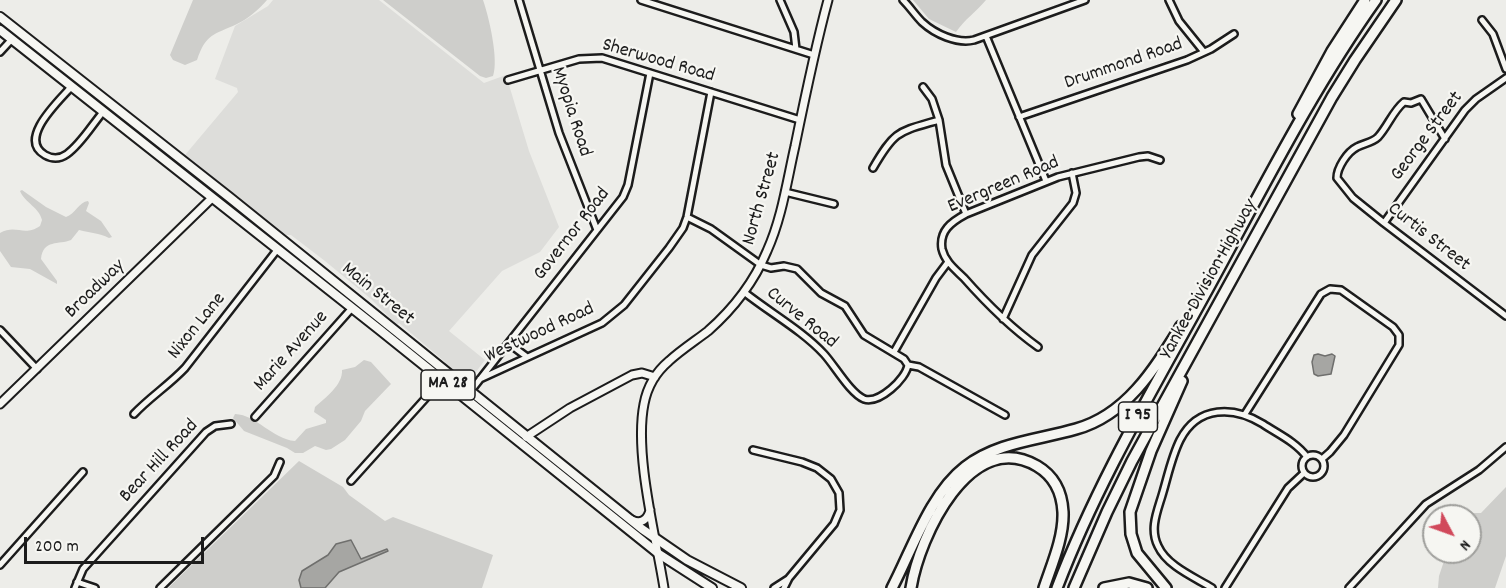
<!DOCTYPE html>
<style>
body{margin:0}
#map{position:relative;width:1506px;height:588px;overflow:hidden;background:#edede9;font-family:Dekko,sans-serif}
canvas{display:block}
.north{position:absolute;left:1422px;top:504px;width:60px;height:60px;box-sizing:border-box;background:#f6f6f2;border:2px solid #9f9f9c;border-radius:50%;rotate:131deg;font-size:16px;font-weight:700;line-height:24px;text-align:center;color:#1c1c1c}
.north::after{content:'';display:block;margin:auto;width:21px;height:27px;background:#d1495b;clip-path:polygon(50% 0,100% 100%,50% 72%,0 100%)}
.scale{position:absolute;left:24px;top:537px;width:180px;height:27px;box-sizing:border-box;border:3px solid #1c1c1c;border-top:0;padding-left:8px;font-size:18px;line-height:21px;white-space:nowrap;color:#1c1c1c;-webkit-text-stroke:4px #f6f6f2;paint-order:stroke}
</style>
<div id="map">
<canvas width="1506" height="588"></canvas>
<div class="north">N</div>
<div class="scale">200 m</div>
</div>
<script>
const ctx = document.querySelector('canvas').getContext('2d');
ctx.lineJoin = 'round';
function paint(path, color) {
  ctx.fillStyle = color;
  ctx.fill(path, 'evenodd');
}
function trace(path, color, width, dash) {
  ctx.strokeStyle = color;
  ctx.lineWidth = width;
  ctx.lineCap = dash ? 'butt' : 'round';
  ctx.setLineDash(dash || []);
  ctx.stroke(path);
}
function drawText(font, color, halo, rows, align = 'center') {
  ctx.font = font + ' Dekko,sans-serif';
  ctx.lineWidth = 4.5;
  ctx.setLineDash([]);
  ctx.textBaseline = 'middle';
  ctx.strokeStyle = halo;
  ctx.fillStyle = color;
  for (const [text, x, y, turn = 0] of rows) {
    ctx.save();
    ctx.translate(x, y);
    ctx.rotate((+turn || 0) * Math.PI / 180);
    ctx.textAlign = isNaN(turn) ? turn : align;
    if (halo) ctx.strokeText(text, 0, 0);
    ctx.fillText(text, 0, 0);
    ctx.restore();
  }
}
paint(new Path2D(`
 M273 0H379L484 83 506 75 529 151 559 227 540 252 502 271 449 331 485 360 469 381H466L447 366 444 361 399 323 397 325 371 299 325 261 291 235H286L185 155 238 92 237 88 215 79 235 26 268 6Z`), '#ddddda');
paint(new Path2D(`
 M193 0H267C258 10 249 18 237 24 214 35 206 33 197 60L185 65 173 60 170 55Z
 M383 0H483C489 17 499 60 493 76L486 78 480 76Z
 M913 0H986C976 12 965 19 956 32L929 19Z
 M22 190 46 207 66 217C75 214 79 202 88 201L89 203 86 211 101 221 112 237 109 238C99 233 90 233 79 230L71 240C59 245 43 239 41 259L57 281V284L30 269 11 267 0 251V233C16 224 24 237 40 226L42 220C39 207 25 203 20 191Z
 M364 360 371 362 391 384 365 411 361 421 345 440 331 449 326 450 315 446 303 453H295L287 448 244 431 233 418 235 414C257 415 272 439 295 441L306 429 326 423V420L314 412 315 407C325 398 343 385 342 370L355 367Z
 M299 461 343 487 349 495 385 521 393 517 493 555 482 588H168Z
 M1506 487V556L1495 588H1438L1439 576 1447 552H1470V516H1459L1460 507 1472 513H1481Z`), '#cececb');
const water = new Path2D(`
 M1318 354 1325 356 1332 354 1335 356 1331 374 1318 376 1314 374 1312 362 1314 355Z
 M351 540 361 559 387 549 388 551 339 572 325 588H301L299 580 302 571 328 555 336 544Z`);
paint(water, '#a6a6a3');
trace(water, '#6f6f6d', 1.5);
const street = new Path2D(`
 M519 0 559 133 597 230
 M641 0 814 55
 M780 0 794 32 796 49
 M903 0C910 7 915 15 922 22 935 34 957 44 974 40L1085 0
 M1169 0 1179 21 1204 52
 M1482 20 1493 34 1506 69
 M986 36 1046 181
 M0 52 12 39
 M508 80 579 59 602 58 800 120
 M71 87C59 101 17 139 45 155 52 159 60 159 67 154 81 144 92 125 103 112
 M923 87 932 99 939 120
 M1019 117 1187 60 1211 49 1234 34
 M1445 139 1421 99 1411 103 1404 102C1393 111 1388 126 1378 137 1372 143 1364 143 1357 147 1347 152 1337 168 1337 178L1353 198 1384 223 1506 316
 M873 168C895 130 898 132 939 120L946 165 966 214
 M785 192 834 204
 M687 217 711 229 761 265 771 268 784 266 797 269 821 293 845 306 864 335 904 359 908 365
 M1384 223 1465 110 1476 99 1506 78
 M744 292C769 312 803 331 824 354 835 366 850 393 864 399 879 404 906 379 908 365
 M1003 319 1032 255 1073 203 1076 193 1072 173
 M0 330 37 369
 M512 340 515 348 527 357
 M1038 347C1010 327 987 304 964 278 956 270 945 262 942 249 939 231 951 222 966 214L1058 177 1139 157 1148 156 1160 160
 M894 352 936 278 948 262
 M908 365 919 367 1005 415
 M480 379 602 323 624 305 669 248 683 228 687 217 711 92
 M470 392 623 197 628 185 650 73
 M134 414C150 397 169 385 185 368L277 250
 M1245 414 1321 294 1330 289 1341 290 1393 327 1399 335V345L1344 435 1330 452 1322 459
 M255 417 352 308
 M753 450 802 462 817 468 831 479 839 493 840 510 834 524 789 578 784 588
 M1302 466a11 11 0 1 1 22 0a11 11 0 1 1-22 0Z
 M351 481 442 380
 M0 565 83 472
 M77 582 95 588
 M75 588 83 569 206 432 215 426 231 424
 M160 588 274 476 280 462
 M774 588 788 579
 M1212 588C1194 577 1167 566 1158 546 1149 528 1158 510 1163 492 1168 475 1172 456 1180 440 1198 405 1234 406 1263 424 1278 434 1296 442 1307 457
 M1225 588 1288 488 1304 473
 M1349 588 1426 504 1479 470 1506 447`);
const secondary = new Path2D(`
 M0 404 212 198
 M526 437 570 408 632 375 642 373 655 377
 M632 520C641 525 648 519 650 510
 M664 588C656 537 634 454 644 404 647 388 656 372 669 361 681 350 695 341 708 331 733 309 754 282 767 251 782 218 787 181 795 146 805 97 815 48 828 0`);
const primary = new Path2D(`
 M0 17 229 197 642 529 687 560 741 588
 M0 30 380 330 659 554 712 588`);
const highway = new Path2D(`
 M1298 114 1332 51 1365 0
 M892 588C912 550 930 494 965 467 997 442 1038 440 1076 429 1127 415 1155 368 1181 326
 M911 588C919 537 970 427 1037 466 1054 476 1062 493 1063 512 1064 537 1052 564 1044 588
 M1057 588C1097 483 1155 386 1209 287 1262 190 1312 90 1376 0
 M1074 588 1107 512 1132 461 1332 97 1355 60 1396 0
 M1104 588 1129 583 1147 588
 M1166 588 1137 553 1131 534 1130 512 1151 451 1182 381`);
trace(street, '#1c1c1c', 10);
trace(secondary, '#1c1c1c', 11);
trace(primary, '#1c1c1c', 12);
trace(highway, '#1c1c1c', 14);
trace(street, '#f6f6f2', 5);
trace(secondary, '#f6f6f2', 7);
trace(primary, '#f6f6f2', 8);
trace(highway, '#f6f6f2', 9);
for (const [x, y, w] of [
 [448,385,54],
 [1138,417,39]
]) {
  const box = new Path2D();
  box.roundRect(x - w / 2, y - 15, w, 30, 4.5);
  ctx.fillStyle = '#f6f6f2';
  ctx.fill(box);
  trace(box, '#1c1c1c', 1.5);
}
drawText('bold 18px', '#1c1c1c', null, [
 ["MA 28",448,385],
 ["I 95",1138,417]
]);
drawText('20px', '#1c1c1c', '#f6f6f2', [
 ["Sherwood Road",658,62,16],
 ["Drummond Road",1124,65,-19],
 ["Myopia Road",570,112,72],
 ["George Street",1428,137,-53],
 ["Evergreen Road",1004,186,-23],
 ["North Street",763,199,-74],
 ["Governor Road",573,235,-52],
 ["Curtis Street",1428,238,38],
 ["Yankee Division Highway",1210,280,-61],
 ["Broadway",96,290,-44],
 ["Main Street",377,295,39],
 ["Curve Road",801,319,39],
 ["Nixon Lane",198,327,-51],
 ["Westwood Road",540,334,-25],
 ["Marie Avenue",292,352,-48],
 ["Bear Hill Road",160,462,-47]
]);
</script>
